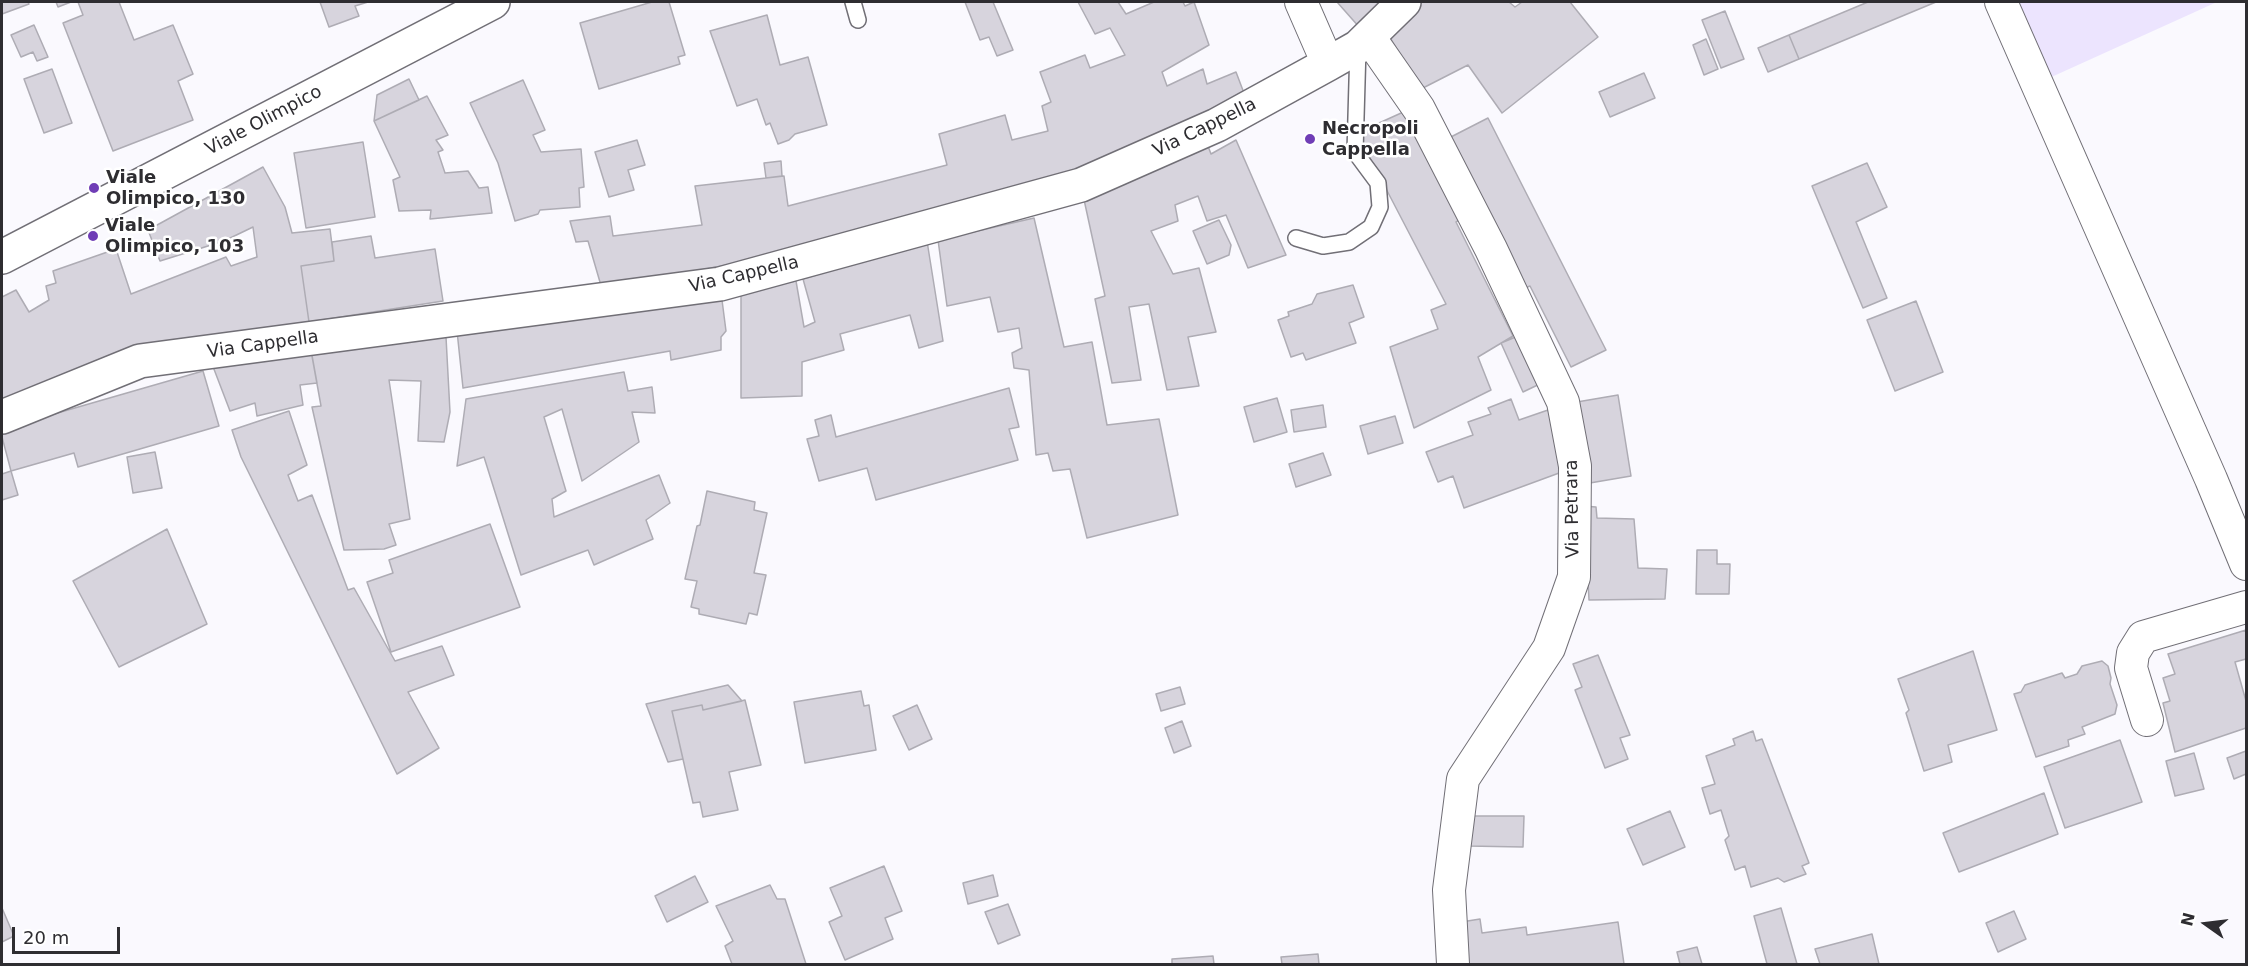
<!DOCTYPE html>
<style>
body{margin:0}
#map{position:relative;width:2248px;height:966px;overflow:hidden;background:#faf9fe;font-family:"DejaVu Sans",sans-serif}
canvas{display:block}
.frame{position:absolute;inset:0;border:3px solid #2e2d31;pointer-events:none}
.north{position:absolute;left:2176px;top:894px;width:60px;height:60px;-webkit-text-stroke:4px #fff;paint-order:stroke;rotate:284deg;font-size:16px;font-weight:700;line-height:24px;text-align:center;color:#2e2d31}
.north::after{content:'';display:block;margin:auto;width:21px;height:27px;background:#2e2d31;clip-path:polygon(50% 0,100% 100%,50% 72%,0 100%)}
.scale{position:absolute;left:12px;top:927px;width:108px;height:27px;box-sizing:border-box;border:3px solid #2e2d31;border-top:0;padding-left:8px;font-size:18px;line-height:21px;white-space:nowrap;color:#2e2d31;-webkit-text-stroke:4px #fff;paint-order:stroke}
</style>
<div id="map">
<canvas width="2248" height="966"></canvas>
<div class="frame"></div>
<div class="north">N</div>
<div class="scale">20 m</div>
</div>
<script>
const ctx = document.querySelector('canvas').getContext('2d');
ctx.lineJoin = 'round';
function paint(path, color) {
  ctx.fillStyle = color;
  ctx.fill(path, 'evenodd');
}
function trace(path, color, width, dash) {
  ctx.strokeStyle = color;
  ctx.lineWidth = width;
  ctx.lineCap = dash ? 'butt' : 'round';
  ctx.setLineDash(dash || []);
  ctx.stroke(path);
}
function drawText(font, color, halo, rows, align = 'center') {
  ctx.font = font + ' "DejaVu Sans",sans-serif';
  ctx.lineWidth = 5;
  ctx.setLineDash([]);
  ctx.textBaseline = 'middle';
  ctx.strokeStyle = halo;
  ctx.fillStyle = color;
  for (const [text, x, y, turn = 0] of rows) {
    ctx.save();
    ctx.translate(x, y);
    ctx.rotate((+turn || 0) * Math.PI / 180);
    ctx.textAlign = isNaN(turn) ? turn : align;
    if (halo) ctx.strokeText(text, 0, 0);
    ctx.fillText(text, 0, 0);
    ctx.restore();
  }
}
paint(new Path2D(`
 M2004 2H2217L2036 84Z`), '#ece4fe');
const building = new Path2D(`
 M2 2H28L29 4 2 14Z
 M56 2H71L58 7Z
 M78 2H119L134 40 173 25 193 74 178 81 193 120 113 151 63 23 83 15Z
 M320 2H368L355 6 359 16 329 27Z
 M652 2H669L685 55 678 57 680 64 599 89 580 23Z
 M965 2H993L1013 50 997 56 989 37 980 40Z
 M1078 2H1118L1126 14 1154 2H1183L1185 6 1194 2 1209 45 1162 72 1167 86 1203 69 1207 84 1236 72 1247 101 1102 169 784 254 602 289 588 241 576 242 570 221 610 216 613 236 702 225 695 186 784 176 788 206 947 165 939 134 1005 115 1012 140 1048 131 1042 106 1051 102 1040 72 1085 55 1090 68 1125 55 1110 28 1095 34Z
 M1337 2H1387L1360 28Z
 M1421 2H1509L1515 7 1522 2H1570L1598 37 1502 113 1468 65 1421 89 1389 36Z
 M1868 2H1936L1799 59 1789 35Z
 M1725 11 1744 59 1721 68 1702 20Z
 M767 15 780 65 808 57 827 125 795 134 789 140 778 144 770 123 766 125 757 99 737 106 710 31Z
 M34 25 48 57 37 61 33 52 21 57 11 35Z
 M1789 35 1799 59 1768 72 1758 48Z
 M1706 39 1718 69 1704 75 1693 45Z
 M52 69 72 123 44 133 24 79Z
 M1644 73 1655 98 1610 117 1599 92Z
 M409 79 419 100 374 121 377 95Z
 M523 80 545 130 533 135 541 152 581 149 584 187 579 188 580 207 540 210 538 214 515 221 498 163 470 103Z
 M427 96 448 135 436 140 443 150 438 152 445 173 468 171 479 188 488 187 492 213 430 219 431 210 399 211 393 180 400 177 374 121Z
 M1410 109 1469 214 1456 222 1513 336 1478 357 1491 390 1414 428 1390 347 1438 329 1431 310 1446 304 1357 133Z
 M1488 118 1606 350 1571 367 1530 286 1518 291 1443 141Z
 M637 140 645 165 628 170 634 190 609 197 595 152Z
 M1236 140 1286 255 1248 268 1226 215 1207 221 1198 196 1175 205 1178 221 1151 231 1173 274 1199 268 1216 332 1188 337 1199 386 1167 390 1149 304 1129 307 1141 380 1112 383 1095 299 1105 296 1083 195 1208 146 1211 154Z
 M363 142 375 217 306 228 294 153Z
 M781 161 782 176 766 178 764 163Z
 M1867 163 1887 207 1856 222 1887 298 1863 308 1812 186Z
 M263 167 285 207 292 233 330 229 334 261 301 266 309 322 127 359 2 406V297L16 290 29 312 49 300 46 286 56 283 53 271 116 249 131 294 226 257 231 266 257 257 253 227 224 241 160 261 148 230Z
 M1034 218 1064 347 1092 342 1107 425 1159 419 1178 515 1087 538 1070 469 1053 471 1048 453 1036 455 1029 370 1014 368 1012 353 1022 348 1019 328 998 332 990 297 947 306 938 240Z
 M1219 220 1231 245 1229 255 1207 264 1193 231Z
 M371 236 375 258 435 249 443 301 309 322 301 266 334 261 332 242Z
 M927 241 943 341 919 348 910 315 840 334 844 350 802 362V396L741 398V291L796 281 804 327 815 322 803 279Z
 M1353 285 1364 317 1349 323 1356 343 1306 360 1303 353 1291 357 1278 320 1289 316 1288 312 1312 304 1317 294Z
 M722 300 726 331 721 337V350L671 360 670 351 463 388 457 331Z
 M1916 301 1943 372 1895 391 1867 320Z
 M1523 334 1544 382 1523 392 1501 343Z
 M446 337 450 412 444 442 418 441 421 381 389 380 410 519 389 524 396 545 384 549 344 550 312 407 321 406 310 345Z
 M309 339 317 383 300 385 303 405 257 416 255 403 230 411 212 364Z
 M203 371 219 426 78 467 74 453 11 471 2 437V429Z
 M624 372 628 391 652 387 655 413 632 412 639 442 582 481 562 409 544 417 566 491 552 499 554 517 659 475 670 503 646 520 653 539 594 565 588 550 521 575 484 457 457 466 466 399Z
 M1009 388 1019 427 1009 429 1018 460 876 500 867 468 819 481 807 439 819 436 815 420 831 415 836 437Z
 M1618 395 1631 476 1584 484 1571 403Z
 M1277 398 1287 432 1254 442 1244 407Z
 M1511 399 1519 420 1548 410 1570 469 1464 508 1453 476 1438 482 1426 452 1473 435 1468 422 1491 414 1488 408Z
 M1323 405 1326 427 1294 432 1291 410Z
 M289 411 307 465 288 475 298 501 312 495 348 590 354 588 395 661 442 646 454 675 408 692 439 748 397 774 241 457 232 430Z
 M1395 416 1403 443 1368 454 1360 426Z
 M155 452 162 488 133 493 127 457Z
 M1323 453 1331 475 1296 487 1289 464Z
 M11 471 18 495 2 500V474Z
 M707 491 755 502 754 510 767 513 754 573 766 575 757 615 749 613 746 624 699 614V609L691 607 697 581 685 579 697 526 700 525Z
 M1584 506 1596 507 1597 518 1634 519 1638 568 1667 569 1665 599 1589 600Z
 M490 524 520 607 391 652 367 582 393 573 389 560Z
 M167 529 207 624 119 667 73 581Z
 M1697 550H1717V564H1730L1729 594H1696Z
 M2246 630V659L2235 662 2246 701V728L2175 752 2163 703 2170 701 2163 678 2175 674 2168 654Z
 M1973 651 1997 730 1948 745 1952 762 1924 771 1906 713 1909 710 1898 679Z
 M1598 655 1630 735 1620 738 1628 759 1605 768 1575 690 1582 687 1573 664Z
 M2102 661 2108 666 2111 678 2110 684 2117 705 2115 714 2082 727 2085 734 2068 740 2069 746 2036 757 2014 694 2021 692 2025 685 2062 673 2065 678 2077 674 2082 666Z
 M728 685 742 701 703 710 702 705 672 711 683 759 668 762 646 704Z
 M1180 687 1185 704 1161 711 1156 694Z
 M861 691 864 706 869 705 876 750 805 763 794 702Z
 M745 700 761 765 729 772 738 810 703 817 700 802 693 803 672 711 702 705 703 710Z
 M917 705 932 739 909 750 893 716Z
 M1182 721 1191 746 1174 753 1165 728Z
 M1753 731 1756 741 1762 739 1809 863 1802 866 1806 874 1784 882 1778 878 1751 887 1745 866 1735 870 1725 840 1729 836 1721 810 1710 814 1702 788 1715 784 1706 756 1735 745 1733 739Z
 M2120 740 2142 802 2065 828 2044 767Z
 M2246 751V774L2234 779 2227 758Z
 M2194 753 2204 789 2175 796 2166 761Z
 M2044 793 2058 834 1959 872 1943 833Z
 M1670 811 1685 847 1643 865 1627 829Z
 M1467 816H1524L1523 847 1467 846Z
 M884 866 902 911 885 918 893 939 845 960 829 922 842 916 830 888Z
 M993 875 998 896 968 904 963 883Z
 M695 876 708 902 667 922 655 896Z
 M770 885 777 899H785L806 964H732L725 946 733 941 716 906Z
 M1008 904 1020 935 998 944 985 912Z
 M2 908 14 936 2 942Z
 M1781 908 1797 964H1767L1754 916Z
 M2014 911 2026 939 1998 952 1986 923Z
 M1480 919 1482 933 1526 927 1527 935 1618 922 1624 964H1461L1455 923Z
 M1872 934 1879 964H1820L1815 949Z
 M1697 947 1702 964H1680L1677 952Z
 M1318 954 1319 964H1282L1281 957Z
 M1213 956 1214 964H1172V959Z`);
paint(building, '#d7d4dd');
trace(building, '#aeacb4', 1.5);
const service = new Path2D(`
 M853 2 858 20
 M1296 238 1323 246 1349 242 1371 227 1380 207 1378 183 1355 152 1358 47`);
const minor = new Path2D(`
 M1301 2 1328 64
 M2001 2 2211 479 2246 564
 M1369 37 1419 109 1491 249 1563 402 1575 466 1574 577 1549 648 1463 779 1449 890 1453 964
 M2147 720 2131 668 2133 653 2143 637 2246 607`);
const tertiary = new Path2D(`
 M2 257 493 2
 M2 417 140 361 720 284 1081 185 1217 125 1328 64 1358 47 1404 2`);
trace(service, '#716f76', 18);
trace(minor, '#716f76', 34);
trace(tertiary, '#716f76', 36);
trace(service, '#fff', 15);
trace(minor, '#fff', 32);
trace(tertiary, '#fff', 33);
for (const [x, y, r, color] of [
 [1310,139,6,"#703eb6"],
 [94,188,6,"#703eb6"],
 [93,236,6,"#703eb6"]
]) {
  const dot = new Path2D();
  dot.arc(x, y, r, 0, 2 * Math.PI);
  ctx.fillStyle = color;
  ctx.fill(dot);
  trace(dot, '#fff', 2);
}
drawText('18px', '#2e2d31', '#fff', [
 ["Viale Olimpico",264,121,-28],
 ["Via Cappella",1205,128,-26],
 ["Via Cappella",744,275,-13],
 ["Via Cappella",263,345,-8],
 ["Via Petrara",1573,509,-91]
]);
drawText('bold 18px', '#2e2d31', '#fff', [
 ["Necropoli",1322,129],
 ["Cappella",1322,150],
 ["Viale",106,178],
 ["Olimpico, 130",106,199],
 ["Viale",105,226],
 ["Olimpico, 103",105,247]
], 'left');
</script>
